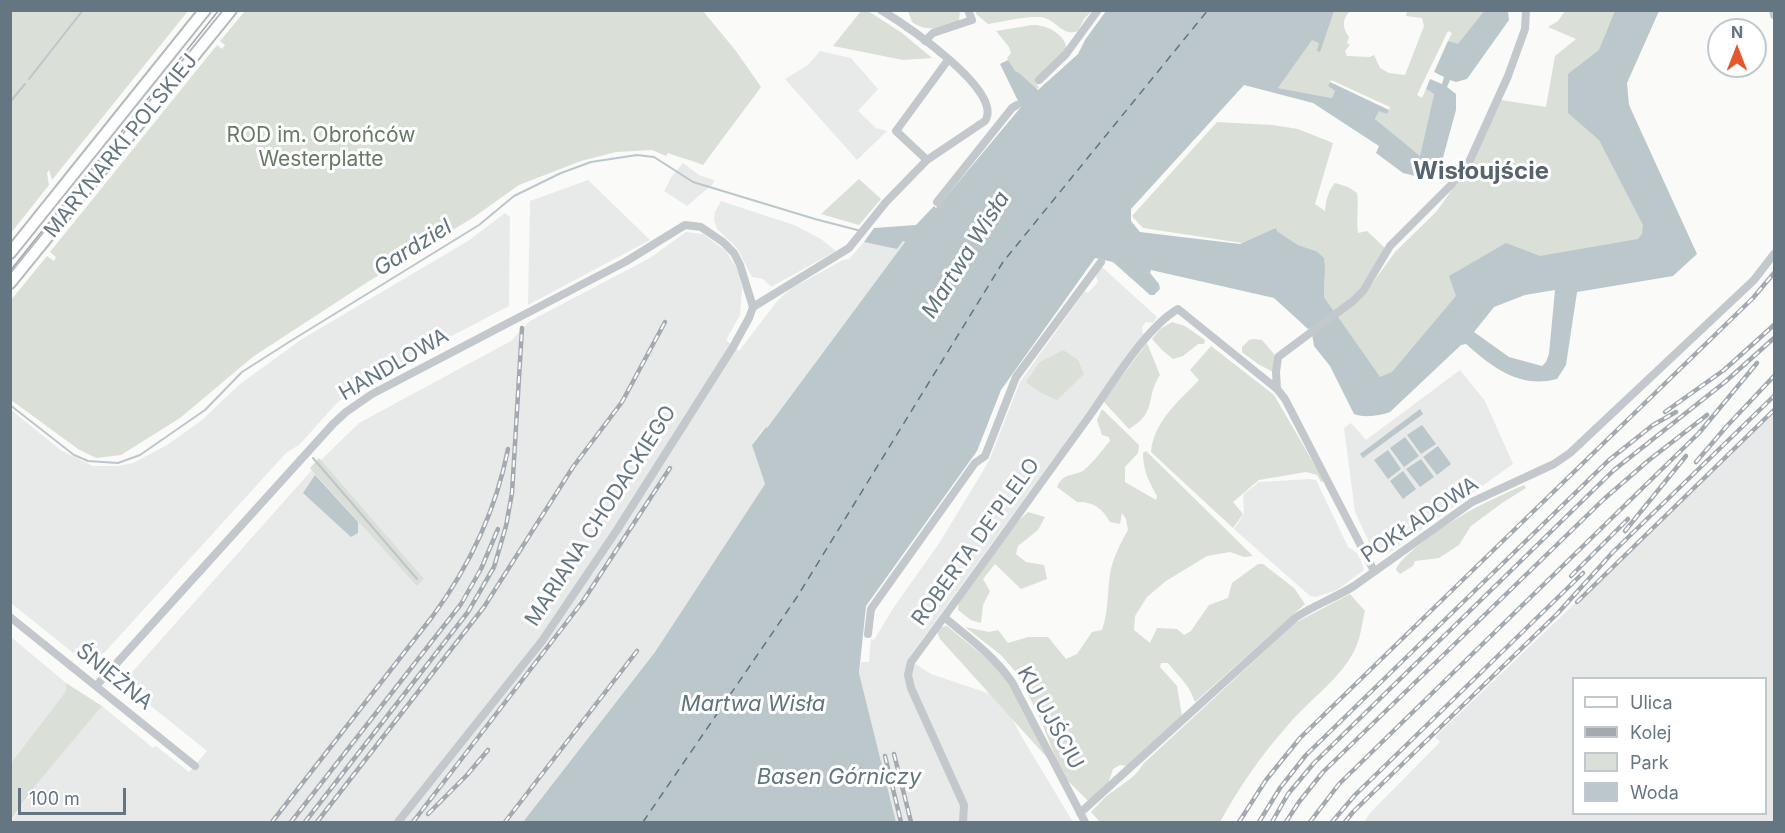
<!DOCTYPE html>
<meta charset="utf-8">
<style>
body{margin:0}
#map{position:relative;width:1785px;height:833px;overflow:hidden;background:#fafaf8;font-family:Inter,sans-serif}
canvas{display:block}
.frame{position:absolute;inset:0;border:12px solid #657683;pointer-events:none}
.legend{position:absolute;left:1572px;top:677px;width:195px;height:138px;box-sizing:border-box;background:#fff;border:2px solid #c1c8cd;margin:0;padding:8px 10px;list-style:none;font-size:18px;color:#657683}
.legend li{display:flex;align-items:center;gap:12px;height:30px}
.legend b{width:30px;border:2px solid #c1c8cd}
.north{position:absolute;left:1707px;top:18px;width:60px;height:60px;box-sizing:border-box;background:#fff;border:2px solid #c1c8cd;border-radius:50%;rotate:0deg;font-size:16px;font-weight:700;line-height:24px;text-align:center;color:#657683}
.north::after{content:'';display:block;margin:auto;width:21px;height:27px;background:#e4572e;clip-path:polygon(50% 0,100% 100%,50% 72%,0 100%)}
.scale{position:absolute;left:18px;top:788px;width:108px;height:27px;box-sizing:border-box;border:3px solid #657683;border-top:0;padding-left:8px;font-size:18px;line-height:21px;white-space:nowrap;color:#657683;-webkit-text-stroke:4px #fff;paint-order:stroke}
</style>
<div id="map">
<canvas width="1785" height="833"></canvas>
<div class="frame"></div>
<ul class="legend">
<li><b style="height:8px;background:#fff"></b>Ulica</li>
<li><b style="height:8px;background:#a2aab0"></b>Kolej</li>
<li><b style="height:16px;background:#dadfd7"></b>Park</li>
<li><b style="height:16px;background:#bbc7cb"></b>Woda</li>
</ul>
<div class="north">N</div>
<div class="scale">100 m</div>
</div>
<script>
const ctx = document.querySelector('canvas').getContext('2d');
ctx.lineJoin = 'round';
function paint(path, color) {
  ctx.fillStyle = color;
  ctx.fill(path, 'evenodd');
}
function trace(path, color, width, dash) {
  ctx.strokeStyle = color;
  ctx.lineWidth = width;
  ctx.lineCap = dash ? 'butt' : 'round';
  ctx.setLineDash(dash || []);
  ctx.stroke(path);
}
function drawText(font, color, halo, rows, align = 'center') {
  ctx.font = font + ' Inter,sans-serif';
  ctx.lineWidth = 6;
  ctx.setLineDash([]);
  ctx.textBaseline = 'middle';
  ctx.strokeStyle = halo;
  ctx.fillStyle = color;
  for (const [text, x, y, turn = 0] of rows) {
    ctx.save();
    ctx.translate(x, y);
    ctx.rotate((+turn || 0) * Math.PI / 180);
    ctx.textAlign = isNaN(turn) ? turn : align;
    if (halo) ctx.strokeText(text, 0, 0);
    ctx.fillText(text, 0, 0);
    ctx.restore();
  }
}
paint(new Path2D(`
 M820 51 851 58 878 89 858 111 876 128 887 131 857 160 785 79 808 65Z
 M683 163 699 175 714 180 713 184 687 206 664 191 672 176Z
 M588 180 650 240 528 305 530 201Z
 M721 201 794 225 821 239 836 251 771 287 763 279 752 277 737 248 717 229 714 220 715 212Z
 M505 213 510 217 509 306 358 385 336 404 299 445 286 453 105 652 93 660H82L11 603V410L62 451 93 466H118L133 463 167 445 202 420 240 384 302 339 468 241Z
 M686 232 703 234 726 251 737 269 742 288 740 315 726 340 739 351 778 300 792 288 843 260 849 259 864 242 890 247H895L903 241 905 242 767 428 765 427 752 444 765 484 655 652 523 822H11L32 790 102 706 153 748 156 746 189 772 207 751 126 686V679L319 462 359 423 511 341 530 321 650 258Z
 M1101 266 1157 317 1153 323 1146 322 1142 327 1143 335 908 659 931 674 1002 698 1020 734 1073 822H896L859 673 861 662H869L871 639 874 640 894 607 940 542 989 461 1020 382 1085 291 1088 293 1098 282 1096 275Z
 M1460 370 1485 401 1513 464 1386 555 1374 553 1355 512 1344 428 1351 423 1366 440Z
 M1774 413V822H1364L1370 813 1440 742 1435 737ZM1574 678H1766V814H1574Z
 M1310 479 1316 480 1348 547 1357 553 1362 563 1364 570 1337 590 1316 597 1310 596 1234 529 1244 514 1243 495 1259 482Z
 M11 637 66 683V691L11 763Z`), '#e8e9e9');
paint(new Path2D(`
 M11 10 188 11 52 180 49 170 47 173 49 185 11 233Z
 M195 11H200L60 184H56Z
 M245 11H703L736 51 761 87 703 165C691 160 681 158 668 153L666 156 652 150 616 152 581 161 519 185 474 217 366 283 254 356 180 418 121 455 96 458 78 449 11 400V300L47 256 54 261 56 257 50 252 217 45 222 49 225 45 220 41Z
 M861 11H868L902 33 932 58 903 60 833 46Z
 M908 11H960L959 21C944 28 927 33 912 22Z
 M976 11H1092L1084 19 1078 31C1063 37 1058 22 1045 18 1033 14 1001 22 988 24L976 14Z
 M1334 11H1350C1342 19 1342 28 1349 37L1347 43 1350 45 1345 51 1347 56 1370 57 1374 55 1380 68 1389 73 1405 75 1424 26 1422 18 1406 16 1407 12 1403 11H1484L1458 45 1448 41 1452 33 1448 31 1417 95 1422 98 1426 89 1434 94 1420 157 1375 119 1379 110 1387 114 1390 107 1331 80 1328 86 1335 91 1332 98 1278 88 1312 39 1320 43Z
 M1565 11H1626L1608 50 1661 236 1533 279 1381 386 1337 316 1366 292 1395 252 1436 212 1467 169 1501 100 1546 107 1555 56 1576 39 1548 27 1558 21Z
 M1032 25C1045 24 1063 33 1066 46L1065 50 1037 85 1039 87 1037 89 1014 71 1007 58 1011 53 1009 47 996 31Z
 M210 42 213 43 46 250V244Z
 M1217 122 1272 125 1298 129 1333 143 1315 204 1325 211C1326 200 1328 191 1335 183L1348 187 1357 193C1359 207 1356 219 1358 233L1367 231 1385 248 1357 293 1334 311 1324 297 1325 269 1316 251 1298 245 1277 231 1242 243 1143 228 1132 216Z
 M859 179 881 199 859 225 821 214Z
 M1172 322 1185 326 1205 340 1204 344H1198L1183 356 1173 359 1162 350 1152 339 1160 329Z
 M1254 339 1262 340 1274 354 1273 372 1258 364 1242 352V347L1249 340Z
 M1147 343 1160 375C1145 397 1158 412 1129 429L1103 401Z
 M1211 346 1274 395 1324 481 1321 482 1317 475 1306 472 1259 480 1233 502 1243 514 1233 528 1151 452C1154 421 1178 402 1199 380L1190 370Z
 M1063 350 1078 360 1084 374 1057 400 1041 393 1026 382 1040 362Z
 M1102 409 1139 445 1138 453 1125 467V482L1156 500 1157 496C1149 482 1143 470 1143 453L1146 451 1253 556 1244 557 1230 552 1207 556 1166 581 1147 597 1135 616 1134 630 1150 643 1157 628 1177 629 1184 635 1191 631 1209 605 1228 598 1232 583 1258 564H1263L1294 588 1305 604 1195 702C1188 682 1180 679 1168 663H1161L1160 667 1177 686 1182 716 1127 766 1120 765 1113 769 1108 784 1089 802 1063 776 1037 711 1015 671 1001 655 965 627 989 632 998 630 1008 643 1028 637H1048L1066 659 1077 654 1092 632 1102 630C1109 609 1107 594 1110 574 1113 558 1120 544 1128 530L1126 519 1122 513 1120 524 1110 522C1103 509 1093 501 1077 502L1057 487C1064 471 1075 477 1084 470 1094 462 1102 450 1110 441L1109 437 1102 435 1097 420Z
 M319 458 424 579 417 586 310 468Z
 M1524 485 1526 488 1502 503 1471 526 1459 545 1439 558 1415 561 1413 566 1400 574 1396 570C1400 554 1460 515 1477 507 1492 499 1508 492 1524 485Z
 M1028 512 1045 517 1038 530 1018 546 1016 554 1026 562 1044 565 1047 579 1021 589 995 564 983 579 990 591 983 605 981 623 971 620 958 610 959 599 1017 522Z
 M1350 594 1365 611C1362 622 1361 636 1356 647 1343 677 1310 699 1289 724 1262 754 1239 787 1220 822H1100L1091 812C1098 805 1104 797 1112 792 1124 783 1136 777 1143 764L1295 623Z
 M947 626 997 667 1008 681 1051 762 940 639 937 632 940 627Z
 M66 683 102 706 32 790 11 820V763L66 691Z`), '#dadfd7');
paint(new Path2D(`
 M1106 11H1334L1320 52 1317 51 1319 43 1312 40 1278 88 1332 98 1335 91 1328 86 1330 82 1389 110 1387 114 1379 111 1375 119 1420 156 1434 94 1426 89 1430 79 1442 84 1444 77 1434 72 1448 41 1458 44 1484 11H1508L1509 20 1467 79 1456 82 1450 80 1447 87 1456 94V110L1439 172 1428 179 1403 173 1376 153 1379 146 1313 103 1244 85 1131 209V221L1140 232 1240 244 1276 228 1277 231 1298 245 1316 251 1324 258 1325 269 1324 297 1380 377 1392 372 1456 296 1449 276 1506 243 1540 256 1638 239 1642 234 1643 225 1599 140 1568 113V74L1599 50 1615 11H1659L1627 83 1629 105 1697 254 1673 276 1577 292 1566 365 1557 379C1520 389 1492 367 1466 344L1461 345 1390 412C1379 416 1365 418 1354 414L1330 366 1314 346 1311 328 1308 329 1274 298 1151 270 1150 273 1159 284 1160 289 1154 295H1150L1113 262 1095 258 1001 390 977 451 866 606 859 673 896 822H523L655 652 765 484 752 445 766 427 767 428 905 242 903 241 897 249 864 242 874 228 916 225 934 206 936 208 940 204 1021 107 1000 64 1008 60 1015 71 1019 73 1038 90 1078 54 1085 40ZM1555 290 1549 354 1546 362 1542 366 1509 357 1474 332 1494 307 1525 295Z
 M1420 409 1423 414 1363 458 1360 454Z
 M1422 425 1436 444 1421 454 1407 435Z
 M1405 437 1419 456 1404 467 1390 448Z
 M1438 446 1451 464 1437 475 1423 457Z
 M1388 450 1401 469 1388 479 1374 460Z
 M1421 459 1434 477 1420 487 1406 469Z
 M1403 471 1416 489 1403 499 1390 481Z
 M315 475 358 522V533L351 537 303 493Z`), '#bbc7cb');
trace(new Path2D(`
 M29 79 83 10
 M10 102 25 84
 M10 405 74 455 88 461 118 463 140 455 205 410 242 372 289 342 479 225 514 196 561 173 591 162 637 155 654 157 693 182 815 219 861 231
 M313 458 417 579`), '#bbc7cb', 2);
trace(new Path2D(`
 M643 822 797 597 1003 262 1208 10`), '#60757c', 1.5, [8, 6]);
const major = new Path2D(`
 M10 253 205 10
 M10 283 231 10`);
trace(major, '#b5babe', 14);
trace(new Path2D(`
 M1773 10 1774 15
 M925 41 933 33 972 20 968 10
 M1039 80 1066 54 1098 10
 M927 160 896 131 948 60
 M940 204 937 202 1012 108 1017 105
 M753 307 849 248 886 202 927 160 985 121C1005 91 904 24 881 10
 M1277 389 1276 372 1278 357 1353 301 1363 291 1390 246 1451 185 1470 160 1508 76 1525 29 1526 10
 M10 617 195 766
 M944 617C969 638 993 655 1012 682L1085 822
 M868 634 871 609 975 463 985 456 1016 377 1101 262
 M96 686 333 424 346 412 372 394 625 262 685 225 701 227 723 242 734 253 740 265 753 307 749 318 733 347 617 530 542 641 398 822
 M1080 813 1295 618C1314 605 1335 598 1354 586L1472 502 1554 464 1570 453 1754 280 1774 254
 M963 822 964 805 911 688 908 675 911 662C971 581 1029 499 1088 418 1111 386 1145 328 1178 309L1277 389 1285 399 1374 571`), '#c3c8cc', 8);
trace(major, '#fff', 10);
trace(new Path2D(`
 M10 271 219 10`), '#a2aab0', 1.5);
const rail = new Path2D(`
 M1665 412 1724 370 1774 325
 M1696 462 1726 427 1774 376
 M1625 531 1686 456
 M1571 576 1628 519
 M1577 602 1774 410
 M894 754 911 822
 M885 756 901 822
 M428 814 467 775 488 750
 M272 822 432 617C469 567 496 510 508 449
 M291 822 461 604 481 569 498 529
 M305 822 468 612 494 567 506 526 512 493 522 328
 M317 822 484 607 573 467 622 402 665 322
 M413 822 583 601 670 468
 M505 822 637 651
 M1239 822 1266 780 1300 738 1753 298 1774 273
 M1259 822 1280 788 1306 755 1609 460 1653 425 1676 412
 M1272 822 1288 794 1314 763 1614 470 1725 382 1774 338
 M1286 822 1299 802 1323 772 1604 499 1649 460 1707 415
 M1310 822 1339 784 1699 433 1757 363
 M1332 822 1355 795 1583 573
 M1345 822 1353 812 1558 613 1613 552 1774 396`);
trace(rail, '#a2aab0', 4.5);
trace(rail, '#fff', 2, [7]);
drawText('21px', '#687a64', '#fff', [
 ["ROD im. Obrońców",321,136],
 ["Westerplatte",321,160]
]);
drawText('21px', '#657683', '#fff', [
 ["MARYNARKI POLSKIEJ",121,146,-51],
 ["HANDLOWA",394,365,-30],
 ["MARIANA CHODACKIEGO",601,516,-57],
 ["POKŁADOWA",1420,520,-34],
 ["ROBERTA DE'PLELO",976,542,-54],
 ["ŚNIEŻNA",114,677,39],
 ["KU UJŚCIU",1050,718,61]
]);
drawText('italic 22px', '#60757c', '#fff', [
 ["Gardziel",413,248,-32],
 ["Martwa Wisła",966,255,-58],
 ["Martwa Wisła",753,704],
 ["Basen Górniczy",839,777]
]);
drawText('bold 24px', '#57646e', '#fff', [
 ["Wisłoujście",1481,172]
]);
</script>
